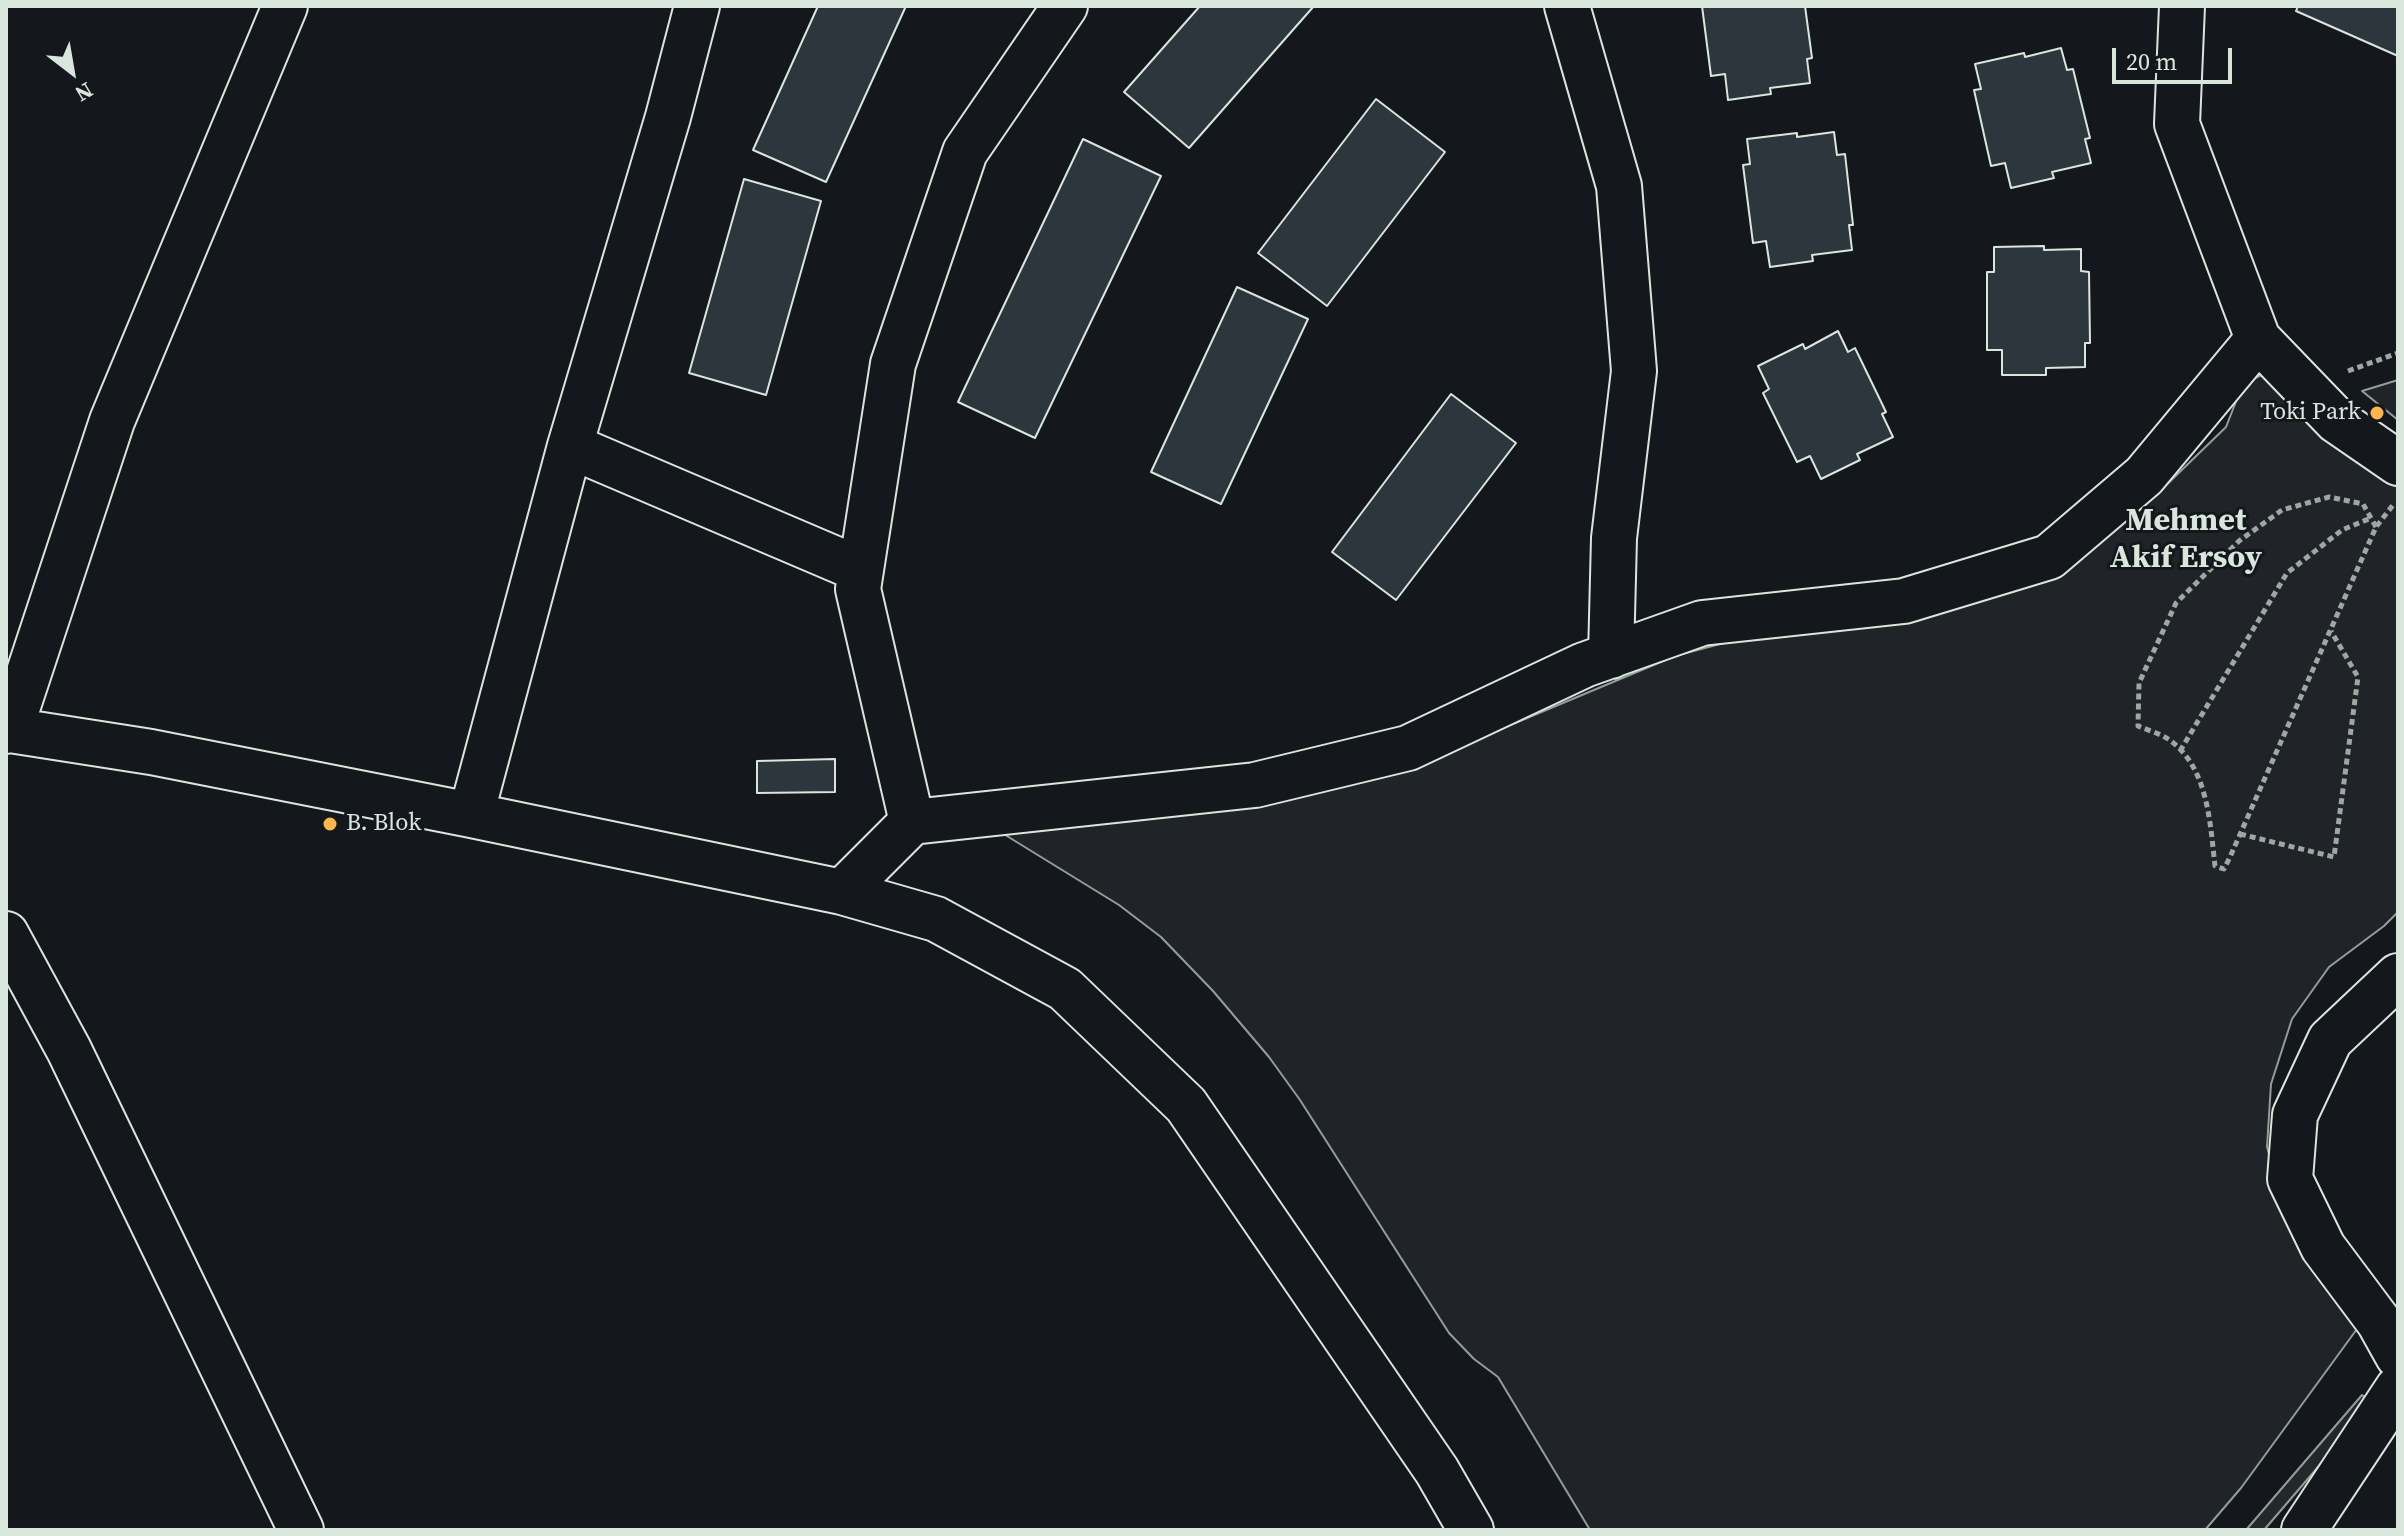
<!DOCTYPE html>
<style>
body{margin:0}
#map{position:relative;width:2404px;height:1536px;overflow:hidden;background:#14181c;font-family:"Source Serif 4",serif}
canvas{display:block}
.frame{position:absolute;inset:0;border:8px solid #d8e6dc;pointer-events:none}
.north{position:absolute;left:32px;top:32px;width:80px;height:80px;-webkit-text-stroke:6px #14181c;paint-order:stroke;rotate:149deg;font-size:22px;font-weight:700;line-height:32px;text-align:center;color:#d8e6dc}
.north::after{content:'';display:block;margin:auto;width:28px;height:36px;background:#d8e6dc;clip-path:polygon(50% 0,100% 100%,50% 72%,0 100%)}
.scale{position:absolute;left:2112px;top:48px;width:120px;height:36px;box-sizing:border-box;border:4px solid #d8e6dc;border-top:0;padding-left:10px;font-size:24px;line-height:28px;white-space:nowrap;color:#d8e6dc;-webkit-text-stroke:6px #14181c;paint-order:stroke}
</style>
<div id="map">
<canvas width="2404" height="1536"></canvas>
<div class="frame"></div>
<div class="north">N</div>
<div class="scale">20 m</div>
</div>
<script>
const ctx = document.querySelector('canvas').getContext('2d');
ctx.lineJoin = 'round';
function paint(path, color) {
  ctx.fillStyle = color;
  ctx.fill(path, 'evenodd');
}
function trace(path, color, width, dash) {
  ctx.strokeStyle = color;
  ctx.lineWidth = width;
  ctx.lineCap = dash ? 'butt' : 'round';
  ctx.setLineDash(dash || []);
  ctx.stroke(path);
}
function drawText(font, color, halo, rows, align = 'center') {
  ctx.font = font + ' "Source Serif 4",serif';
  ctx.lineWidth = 6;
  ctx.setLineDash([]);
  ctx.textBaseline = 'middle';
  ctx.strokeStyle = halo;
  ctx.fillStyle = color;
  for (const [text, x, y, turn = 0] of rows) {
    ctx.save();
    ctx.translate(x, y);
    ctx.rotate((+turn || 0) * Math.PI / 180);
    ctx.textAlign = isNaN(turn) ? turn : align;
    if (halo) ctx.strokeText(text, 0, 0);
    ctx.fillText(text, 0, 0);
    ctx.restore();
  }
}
const green = new Path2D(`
 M2273 370 2398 459V912L2384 926 2329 967 2292 1019 2271 1084 2267 1147 2281 1196 2365 1318 2241 1488 2205 1530H1590L1498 1377 1474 1359 1449 1333 1300 1100 1269 1057 1213 991 1161 937 1119 905 1002 833 1431 753 1489 734 1675 656 2098 543 2154 497 2226 427 2237 399 2255 378Z
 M2398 380V420L2362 391Z`);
paint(green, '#202428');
trace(green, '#939e99', 2);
const parking = new Path2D(`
 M2362 1395 2372 1404 2264 1530H2246Z`);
paint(parking, '#24282b');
trace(parking, '#939e99', 2);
const building = new Path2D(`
 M818 6H906L826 182 753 150Z
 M1200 6H1314L1189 148 1124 92Z
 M1702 6H1805L1812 58 1807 59 1810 83 1770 88 1771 94 1728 100 1725 74 1711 76Z
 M2298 6H2398V56L2296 11Z
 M2061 48 2067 70 2073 69 2090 138 2085 139 2091 163 2052 172 2054 178 2011 188 2005 163 1991 166 1974 90 1981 89 1975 64 2024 53 2025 57Z
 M1376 99 1445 152 1327 306 1258 253Z
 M1834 132 1837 155 1845 154 1853 225H1849L1852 250 1812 255 1813 261 1770 267 1766 241 1753 243 1743 165 1750 164 1747 139 1797 133V137Z
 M1083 139 1161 176 1035 438 958 402Z
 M744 179 821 201 766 395 689 373Z
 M2044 246V250L2081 249V271L2089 272 2090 343H2085V367L2046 368V375H2002V350H1987V272H1994V247Z
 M1237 287 1308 319 1221 504 1151 472Z
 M1838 331 1848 352 1855 348 1886 412 1882 414 1893 437 1857 454 1860 460 1821 479 1810 456 1797 462 1763 393 1769 389 1758 366 1803 344 1805 349Z
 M1451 394 1516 443 1396 600 1332 552Z
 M835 759V792L757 793V761Z`);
paint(building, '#2c363c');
trace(building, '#d8e6dc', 2);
const minor = new Path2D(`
 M1567 6 1619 186 1634 371 1614 538 1611 656
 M2182 6 2177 124 2258 339 2337 421 2398 463
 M570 446 861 570
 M10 730 112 421 285 6
 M6 731 10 730 151 752 471 815 842 892 936 919 1065 989 1186 1105 1437 1471 1471 1530
 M471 815 570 446 668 117 697 6
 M912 822 858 589 893 364 965 152 1065 6
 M842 892 912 822 1255 785 1408 748 1584 665 1702 623 1904 601 2049 557 2144 476 2258 339
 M6 934 69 1050 301 1530
 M2398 976 2330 1040 2295 1115 2290 1179 2323 1247 2379 1322 2398 1356
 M2304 1530 2398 1388`);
trace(minor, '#d8e6dc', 48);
trace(new Path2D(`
 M2348 371 2398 353
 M2376 527 2363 504 2329 497 2282 510 2239 541 2176 603 2139 683 2138 726C2147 730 2159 733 2168 739 2208 766 2210 822 2215 866L2224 869 2230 857 2376 527 2393 505
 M2180 751 2287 573 2342 530 2371 518
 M2240 834 2334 857 2358 677 2331 631`), '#9da8a2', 5, [6, 4]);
trace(minor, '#14181c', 44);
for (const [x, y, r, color] of [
 [2377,413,8,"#ffb74d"],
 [330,824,8,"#ffb74d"]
]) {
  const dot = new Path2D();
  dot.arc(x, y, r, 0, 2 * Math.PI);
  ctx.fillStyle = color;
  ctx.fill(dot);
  trace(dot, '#14181c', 3);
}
drawText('24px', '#d8e6dc', '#14181c', [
 ["Toki Park",2361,413],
 ["B. Blok",346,824,"left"]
], 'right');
drawText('bold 32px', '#d8e6dc', '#14181c', [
 ["Mehmet",2186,522],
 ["Akif Ersoy",2186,559]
]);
</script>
